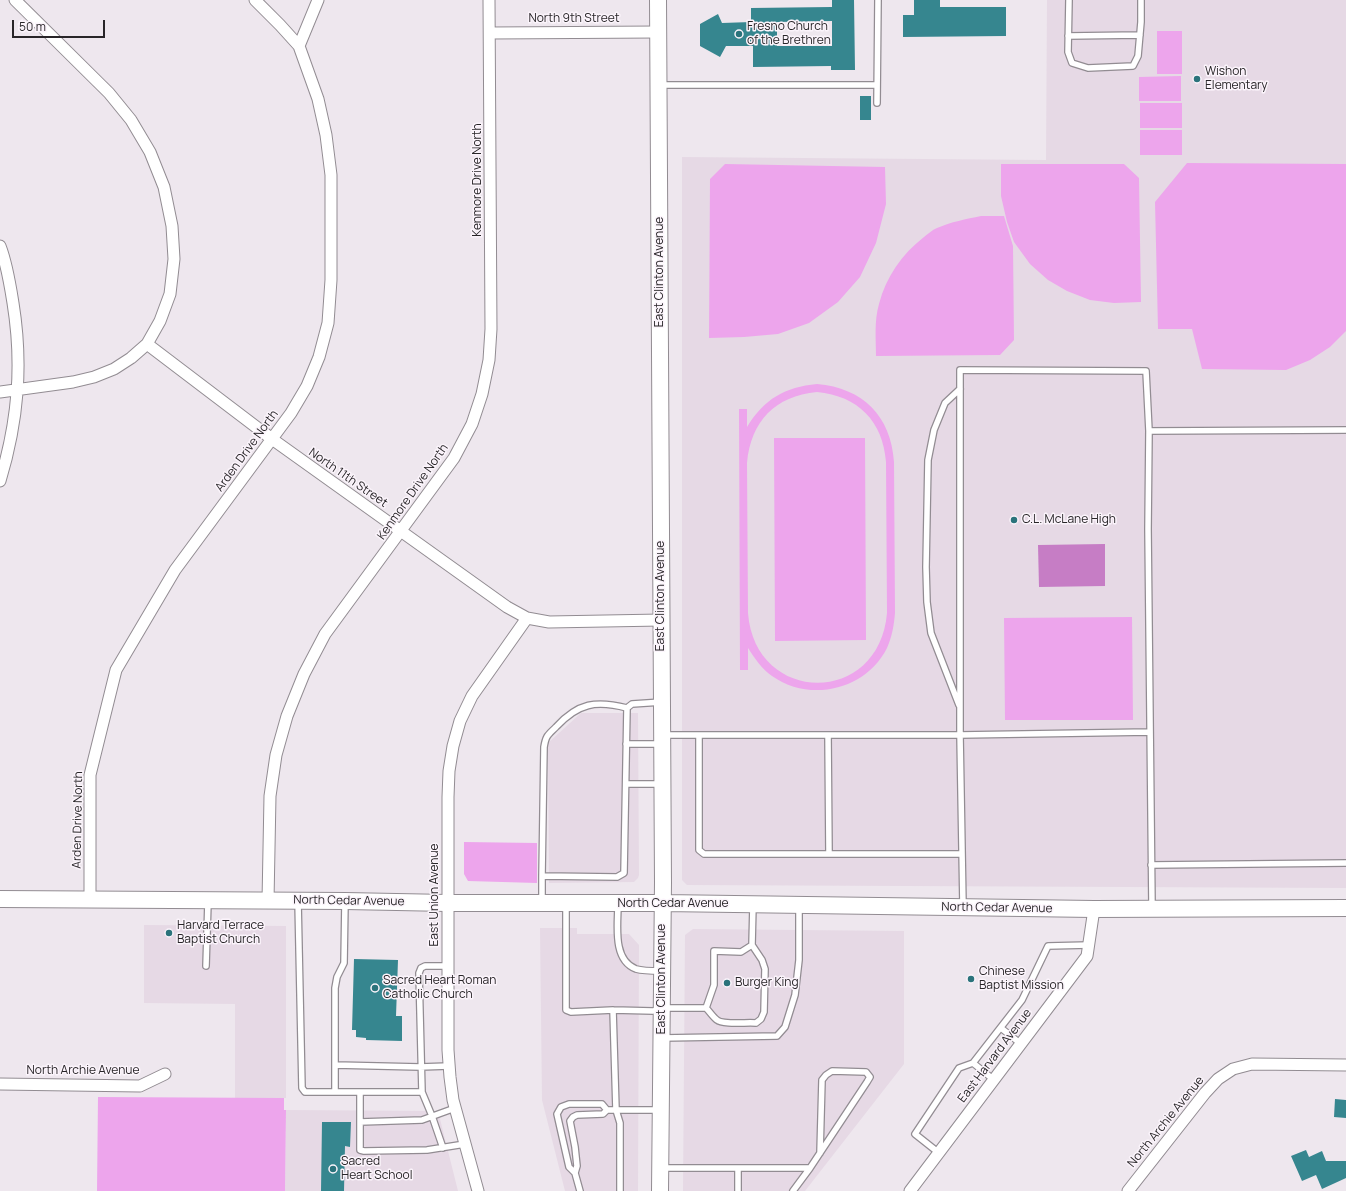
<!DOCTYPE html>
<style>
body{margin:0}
#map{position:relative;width:1346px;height:1191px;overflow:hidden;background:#eee7ee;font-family:Manrope,sans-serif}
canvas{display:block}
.scale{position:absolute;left:12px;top:20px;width:93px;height:18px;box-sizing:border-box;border:2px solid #282528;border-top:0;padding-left:5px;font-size:12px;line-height:14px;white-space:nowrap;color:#282528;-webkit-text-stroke:3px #fbf4fb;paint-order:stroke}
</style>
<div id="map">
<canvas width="1346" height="1191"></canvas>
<div class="scale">50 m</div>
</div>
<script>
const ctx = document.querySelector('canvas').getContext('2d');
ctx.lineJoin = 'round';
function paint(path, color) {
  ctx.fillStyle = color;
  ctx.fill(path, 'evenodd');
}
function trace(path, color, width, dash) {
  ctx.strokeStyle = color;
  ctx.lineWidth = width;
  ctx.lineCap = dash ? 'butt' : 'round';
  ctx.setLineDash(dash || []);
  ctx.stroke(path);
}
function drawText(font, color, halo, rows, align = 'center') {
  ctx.font = font + ' Manrope,sans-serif';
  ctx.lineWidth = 3;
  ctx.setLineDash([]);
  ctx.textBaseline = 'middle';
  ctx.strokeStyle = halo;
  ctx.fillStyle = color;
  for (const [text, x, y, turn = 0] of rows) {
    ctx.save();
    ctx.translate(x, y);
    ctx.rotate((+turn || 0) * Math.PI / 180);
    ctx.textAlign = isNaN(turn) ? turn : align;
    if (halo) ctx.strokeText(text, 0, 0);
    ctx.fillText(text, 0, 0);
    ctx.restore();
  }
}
paint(new Path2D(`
 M1047 0H1346V888L687 885 682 880V157L1046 160Z
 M581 713H638L639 875 638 878 634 882 549 883 548 743Z
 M144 925 286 926V1098H235V1004L144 1003Z
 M540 928H577V934H629L639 945 638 1191H565L542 1100Z
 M693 929 904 931V1064L805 1191H683L685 935Z
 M286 1110 438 1111 458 1191H285Z`), '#e6d9e5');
paint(new Path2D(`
 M1157 31H1182V74H1157Z
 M1181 76V101H1139V77Z
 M1140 103H1182V128H1140Z
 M1140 130H1182V155H1140Z
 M1187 163 1346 164V331L1330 347 1310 360 1286 370 1202 369 1192 329H1158L1155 202Z
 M725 164 885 167 886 204 876 243 860 277 838 302 809 323 778 334 744 337 709 338 710 179Z
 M1001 164H1124L1139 178 1141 302 1114 303 1090 300 1067 291 1048 280 1030 264 1014 242 1007 222 1001 196Z
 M981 216H1004L1013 246 1014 340 1000 355 876 356C876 339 874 321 879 304 886 277 902 254 924 237 928 234 932 230 937 228 951 222 966 219 981 216Z
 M817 384C863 388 891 416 894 462L895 613C894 625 892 637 887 648 866 690 810 703 772 676 762 669 755 659 748 648V670H740L739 409H747V427C764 399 785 387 817 384ZM817 392C858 396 883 421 886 462L887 613C879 707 755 705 748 613L747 463C751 421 775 396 817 392Z
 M774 438H865L866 640 775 641Z
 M1132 617 1133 720H1005L1004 618Z
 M464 842 537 843V883L468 881 464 874Z
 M98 1097 284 1098V1110H286L285 1191H97Z`), '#eda5ec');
paint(new Path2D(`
 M1105 544V586L1039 587 1038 545Z`), '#c67dc5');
paint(new Path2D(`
 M832 0H854L855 70H831V66L753 67V46H726L720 57 700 46V24L718 14 722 23 751 22V8L832 7ZM832 21V46H777V22Z
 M914 0H940V7H1006V36L903 37V15H914Z
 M860 96H871V120H860Z
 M354 959 398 960 396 1016H402V1041L366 1040V1038L356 1037V1030H352Z
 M1335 1099 1346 1100V1118L1334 1117Z
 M322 1122H351L350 1147 345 1146 344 1191H321Z
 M1306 1150 1309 1157 1322 1151 1326 1161H1346V1178L1322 1189 1316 1175 1302 1181 1291 1156Z`), '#36868f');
const lane = new Path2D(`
 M1069 0 1068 52 1072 63 1088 68 1133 66 1138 56 1141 22V0
 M1068 36 1140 35
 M659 85H877
 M877 103 878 0
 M1149 431 1146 371 960 370V735L1150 732
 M959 705 931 633 927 602 926 567 928 460 934 430 945 403 960 389
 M664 735H960L963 906
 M699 735V850L704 854H962
 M828 735 829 854
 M626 744H660
 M626 784H661
 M1151 865 1346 863
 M542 876 544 747C546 735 548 735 556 727 578 703 596 700 627 708
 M298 901 302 1088 305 1092H422
 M542 901V876L617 877 624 873 627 708 632 704 662 702
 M566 903V1010L571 1012 613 1010
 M618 904C618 924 612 960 636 969 643 971 653 971 661 971
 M1152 907 1148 529 1149 431 1346 430
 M206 966 208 902
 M706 1008C710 1012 713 1017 717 1020 723 1025 748 1022 756 1023L761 1019 764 1012 765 969 762 960 752 945
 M1001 1028 1021 1044
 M662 1038 777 1036 785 1027 795 995 799 960V907
 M973 1063 994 1080
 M335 1065 420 1067 449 1066
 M335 1092V988L337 977 344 963 345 902
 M360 1092V1122L422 1120 455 1108
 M360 1122V1150L364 1151 427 1150 465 1144
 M443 1148 432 1116 422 1092 419 973 421 968 425 966H448
 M939 1153 915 1134 959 1068 973 1063 1022 1000 1048 946 1089 945
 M661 1168H810L867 1082 870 1077 866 1072 832 1071 826 1075 822 1080 820 1153
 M738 1168V1191
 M575 1173 569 1167 557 1114 561 1107 569 1104H602L607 1110
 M580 1191 575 1173 577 1166 575 1147 570 1121 573 1117 577 1115 603 1114 607 1110H660
 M620 1191V1123L616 1110 613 1010 653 1011 662 1008H706L714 985V951L741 952 752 945 753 905
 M793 1191 810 1168`);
const street = new Path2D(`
 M255 0 280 25 299 46
 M490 33 658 32
 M0 246C7 264 10 284 13 303 23 365 18 421 0 481
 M147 344 272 439 507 607 527 618 549 622 661 620
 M0 392 73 382 94 377 114 369 131 358 147 344 160 321 170 294 174 259 172 226 164 187 150 152 131 120 109 93 15 0
 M90 899V775L116 670 175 570 291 413 307 386 319 357 328 323 331 280V175L326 135 318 99 299 46 318 0
 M268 901 270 796 276 755 287 716 304 674 325 634 454 458 472 424 482 394 489 360 491 329 489 0
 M0 1084 140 1086 165 1074
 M478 1191 453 1100 450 1077 448 1050V797L449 771 453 746 460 721 472 696 527 618
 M910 1191 1087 956 1094 909
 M1128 1191 1205 1093 1218 1079 1233 1069 1252 1064 1346 1065`);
const secondary = new Path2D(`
 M658 0 663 882 660 1191
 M0 899 345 901 448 903H663L1094 909 1346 908`);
trace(lane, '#928c92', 8);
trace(street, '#928c92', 13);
trace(secondary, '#928c92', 18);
trace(lane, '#fff', 5.5);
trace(street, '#fff', 11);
trace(secondary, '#fff', 16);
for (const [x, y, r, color] of [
 [739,34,4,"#2a737b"],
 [1197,79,4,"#2a737b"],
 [1014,520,4,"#2a737b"],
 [169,933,4,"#2a737b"],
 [971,979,4,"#2a737b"],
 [727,983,4,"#2a737b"],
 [375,988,4,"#2a737b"],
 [333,1169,4,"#2a737b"]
]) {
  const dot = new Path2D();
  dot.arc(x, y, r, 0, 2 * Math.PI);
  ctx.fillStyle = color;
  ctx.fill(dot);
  trace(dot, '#fbf4fb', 1.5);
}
drawText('12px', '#282528', '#fbf4fb', [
 ["North 9th Street",574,19],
 ["Kenmore Drive North",478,180,-90],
 ["East Clinton Avenue",660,272,-90],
 ["Arden Drive North",247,451,-54],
 ["North 11th Street",348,478,35],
 ["Kenmore Drive North",413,492,-55],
 ["East Clinton Avenue",661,596,-90],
 ["Arden Drive North",78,820,-89],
 ["East Union Avenue",435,895,-90],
 ["North Cedar Avenue",349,901,1],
 ["North Cedar Avenue",673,904],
 ["North Cedar Avenue",997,908,1],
 ["East Clinton Avenue",662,979,-90],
 ["East Harvard Avenue",995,1056,-53],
 ["North Archie Avenue",83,1071],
 ["North Archie Avenue",1166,1122,-51]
]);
drawText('12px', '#282528', '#fbf4fb', [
 ["Fresno Church",747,27],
 ["of the Brethren",747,41],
 ["Wishon",1205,72],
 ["Elementary",1205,86],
 ["C.L. McLane High",1022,520],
 ["Harvard Terrace",177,926],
 ["Baptist Church",177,940],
 ["Chinese",979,972],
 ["Baptist Mission",979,986],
 ["Sacred Heart Roman",383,981],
 ["Catholic Church",383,995],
 ["Burger King",735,983],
 ["Sacred",341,1162],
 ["Heart School",341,1176]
], 'left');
</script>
